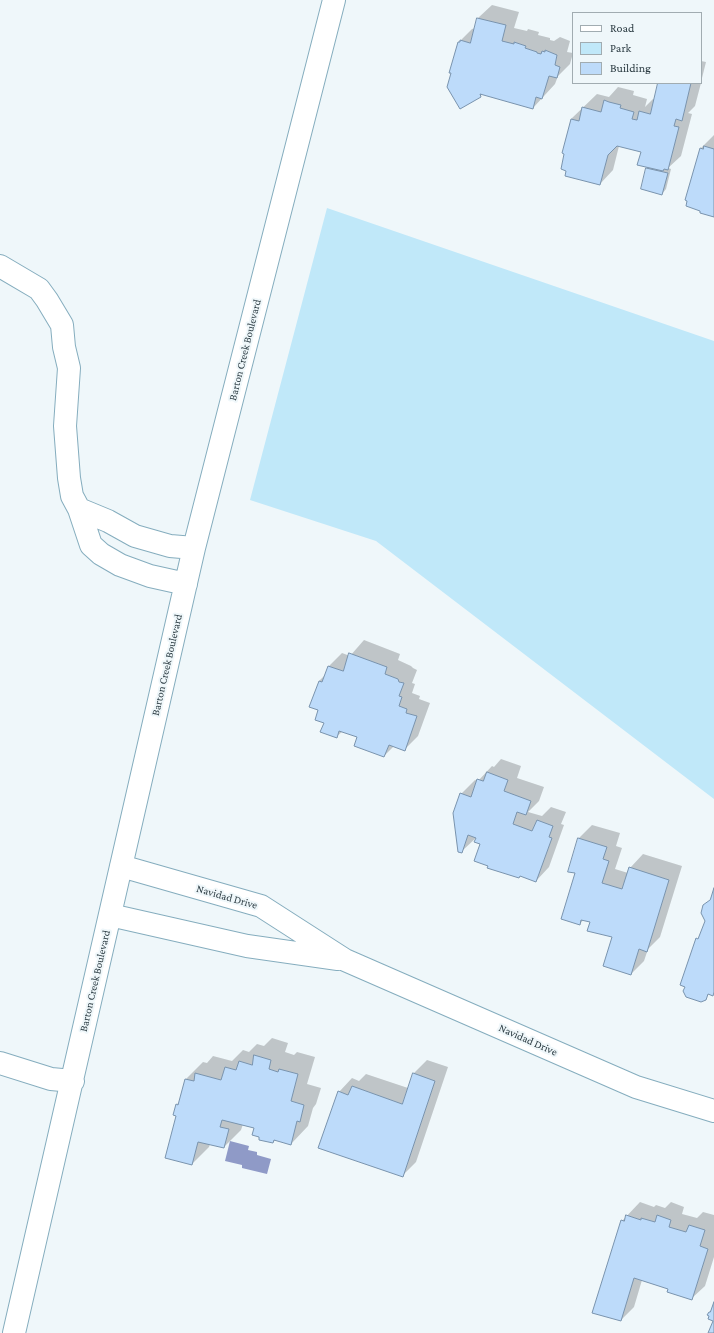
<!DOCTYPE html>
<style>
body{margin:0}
#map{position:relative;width:714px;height:1333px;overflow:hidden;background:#eff7fa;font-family:"Crimson Pro",serif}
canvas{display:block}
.legend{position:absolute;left:572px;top:12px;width:130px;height:72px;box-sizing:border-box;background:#eff7fa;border:1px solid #a1acb1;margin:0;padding:5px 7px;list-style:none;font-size:12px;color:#2c3c43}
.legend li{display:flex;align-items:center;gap:8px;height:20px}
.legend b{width:20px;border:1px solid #a1acb1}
</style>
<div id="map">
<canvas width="714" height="1333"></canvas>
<ul class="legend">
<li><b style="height:5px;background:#fff"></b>Road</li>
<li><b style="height:11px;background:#c0e8f9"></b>Park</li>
<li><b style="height:11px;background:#bddbfa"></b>Building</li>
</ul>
</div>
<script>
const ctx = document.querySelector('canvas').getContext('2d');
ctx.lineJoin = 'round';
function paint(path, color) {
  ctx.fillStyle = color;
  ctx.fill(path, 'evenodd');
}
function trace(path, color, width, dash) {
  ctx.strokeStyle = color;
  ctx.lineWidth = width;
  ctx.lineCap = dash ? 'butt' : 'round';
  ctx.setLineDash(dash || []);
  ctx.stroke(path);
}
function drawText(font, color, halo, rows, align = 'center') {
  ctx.font = font + ' "Crimson Pro",serif';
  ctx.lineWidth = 4;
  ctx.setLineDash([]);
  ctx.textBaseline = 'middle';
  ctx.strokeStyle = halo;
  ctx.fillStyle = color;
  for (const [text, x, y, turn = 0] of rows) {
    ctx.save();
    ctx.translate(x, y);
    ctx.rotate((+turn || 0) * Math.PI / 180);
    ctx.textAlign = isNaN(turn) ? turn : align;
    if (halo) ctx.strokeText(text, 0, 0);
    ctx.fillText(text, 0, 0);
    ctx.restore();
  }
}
paint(new Path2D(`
 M327 208 714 341V799L376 541 250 500Z`), '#c0e8f9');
paint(new Path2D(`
 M230 1141 249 1146 248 1150 257 1152V1155L271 1159 267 1174 242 1168V1165L225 1161Z`), '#8f9ac7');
paint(new Path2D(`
 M492 5 519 12 514 28 527 31 528 29 539 32 538 35 550 38V40L554 41 560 37 570 41 567 52 573 53 570 64 558 76 555 84 533 108 483 94 480 96 459 42 472 29 476 28 478 18Z
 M701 61 706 62 701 82Z
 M659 83H701L695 106 688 113 692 114 681 156 668 168 671 169 666 189 662 194 642 188 647 168 649 167 642 151 619 146 613 170 600 184 568 170 565 153H563L571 119 597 94 609 97 618 87 634 91 633 95 647 99 645 107 653 99H655Z
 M714 135V216L701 210 689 200 686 199 701 148Z
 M364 640 400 654 398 660 411 666 413 668 417 670 412 683 415 684 412 693 420 696 419 699 430 703 418 736 405 749 394 746 384 756 358 736 343 731 336 737 325 723 320 710 319 681 325 675 329 666 342 653 350 656Z
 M501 759 521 766 517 778 544 787 539 801 528 812 542 816 551 807 566 812 561 824 564 825 549 867 536 881 489 865 478 836 461 852V794L475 780 478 781 492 766 494 767Z
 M592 825 620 833 616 846 622 848 615 869 628 873 630 868 643 854 682 866 660 937 648 949 644 961 631 974 613 937 591 922 584 919 580 924 576 873 569 871 579 838Z
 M272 1038 288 1043 285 1052 294 1055 297 1052 315 1057 307 1084 321 1088 316 1104 313 1108 308 1126 291 1144 276 1140 273 1142 256 1127 243 1124 241 1130 224 1147 210 1144 209 1147 192 1164 177 1115H175L177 1104 180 1102 186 1079 203 1062 207 1063 213 1056 232 1061 243 1050 249 1052 257 1044 264 1046Z
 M427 1060 448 1067 416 1162 402 1176 339 1092 352 1078 359 1081 366 1074 408 1088 414 1073Z
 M640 1202 654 1207 656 1205 665 1208 671 1202 684 1207 682 1214 697 1218 703 1212 714 1215V1257L705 1286 691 1299 669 1288 642 1280 634 1307 621 1320 622 1221Z`), '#0003');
const building = new Path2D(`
 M477 18 506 25 502 41 514 44V42L526 46 525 48 537 52V53L541 54 542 51 545 52V50L557 55 555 65 560 67 557 78 549 76 542 99 536 97 533 109 480 94 481 97 460 109 447 87 451 73H449L458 42H460V40L470 43Z
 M658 83H691L682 121 676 119 674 126 679 127 668 170 664 169 663 171 637 165 641 152 617 146 608 155 600 185 565 176 566 171 561 169 564 154 562 153 571 119 579 121 582 107 601 112 604 100 609 102 621 105 620 108 634 112 632 119 637 120 639 111 650 114Z
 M704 146 714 149V217L700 213V211L686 206 687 201 685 200 700 148 703 149Z
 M646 168 668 173 662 195 641 189Z
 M349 653 387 667 385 674 398 679 399 682 404 683 399 696 402 697 399 706 407 709 406 713 417 716 405 751 389 745 384 757 354 746 357 737 339 731 337 738 320 732 324 723 315 720 318 710 309 707 319 681 322 682 328 666 343 671Z
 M487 772 508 780 504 791 531 801 526 815 517 812 513 824 532 831 537 820 553 826 549 837 552 838 536 882 520 876 519 878 487 868 488 866 474 861 480 844 474 842 476 838 468 835 462 853 458 852 453 813 460 793 471 797 477 779 483 781Z
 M578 838 607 847 603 859 609 861 602 883 622 889 629 867 669 880 647 952 639 949 631 975 603 966 612 937 587 931 590 922 581 920 580 925 561 919 575 873 568 872Z
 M714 888V992L713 996 708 994 706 1000 701 1002 686 997 683 991 685 987 680 985 696 938 698 939 705 921 701 913 703 905 710 900Z
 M254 1055 271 1060 269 1069 278 1072 279 1069 298 1074 291 1101 304 1105 300 1122 297 1121 291 1145 274 1140 273 1143 259 1140V1137L252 1135 254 1128 222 1120 220 1127 229 1129 224 1148 198 1142 192 1165 165 1158 176 1116 173 1115 176 1104 178 1105 185 1079 194 1081 195 1073 221 1080 225 1067 236 1070 239 1061 252 1065Z
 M413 1073 435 1081 403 1177 318 1148 338 1091 348 1095 352 1086 402 1104Z
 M626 1215 641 1220V1218L655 1222 657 1215 671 1220 669 1227 686 1232 689 1225 705 1230 700 1246 708 1249 692 1300 667 1292 668 1289 634 1278 621 1321 592 1313 621 1220 624 1221Z
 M714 1302V1333H708L713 1321 708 1319 709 1316 707 1315 709 1312H710Z`);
paint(building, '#bddbfa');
trace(building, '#7993ad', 1);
const minor = new Path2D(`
 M0 266 39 289 47 300 62 325 64 347 69 368 65 426 69 478 72 496 79 509 91 545 101 554 120 565 150 576 186 584
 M79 509 108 521 135 536 170 546 194 548
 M121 866 261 906 345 960 636 1087 714 1111
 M110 915 247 946 338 959
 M0 1063 51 1079 73 1081
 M14 1333 194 548 334 0`);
trace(minor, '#85adbe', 24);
trace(minor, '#fff', 22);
drawText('11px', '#2c3c43', '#eff7fa', [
 ["Barton Creek Boulevard",245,350,-76],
 ["Barton Creek Boulevard",167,665,-77],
 ["Navidad Drive",227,897,16],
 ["Barton Creek Boulevard",95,981,-77],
 ["Navidad Drive",528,1040,24]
]);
</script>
